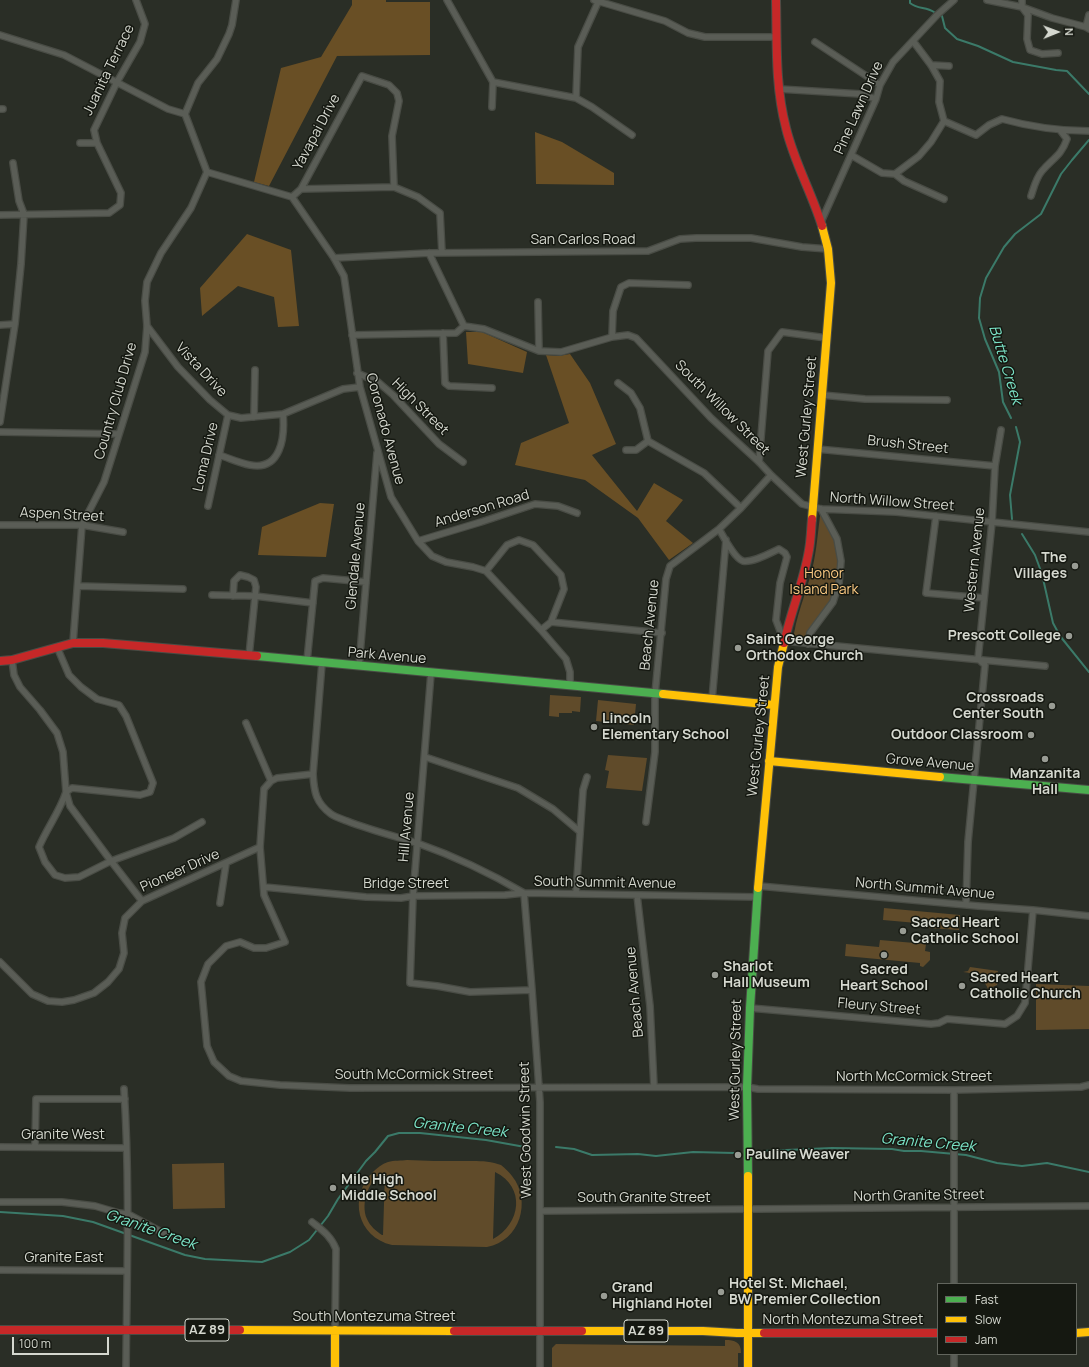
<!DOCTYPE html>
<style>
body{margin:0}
#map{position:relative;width:1089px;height:1367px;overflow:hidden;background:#2a2e26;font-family:Manrope,sans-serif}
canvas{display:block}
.legend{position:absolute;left:937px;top:1283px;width:140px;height:72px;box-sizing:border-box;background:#151811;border:1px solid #62655d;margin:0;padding:5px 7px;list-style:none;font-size:12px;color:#d5d8cf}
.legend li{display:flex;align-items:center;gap:8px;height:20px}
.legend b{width:20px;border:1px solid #62655d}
.north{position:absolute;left:1037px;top:12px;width:40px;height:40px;-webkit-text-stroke:3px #151811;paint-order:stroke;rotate:89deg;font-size:11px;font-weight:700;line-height:16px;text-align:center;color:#d5d8cf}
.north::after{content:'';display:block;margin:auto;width:14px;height:18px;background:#d5d8cf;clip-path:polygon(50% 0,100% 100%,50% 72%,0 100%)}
.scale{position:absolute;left:12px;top:1337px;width:97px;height:18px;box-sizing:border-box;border:2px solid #d5d8cf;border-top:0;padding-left:5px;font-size:12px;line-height:14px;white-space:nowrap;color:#d5d8cf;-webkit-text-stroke:3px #151811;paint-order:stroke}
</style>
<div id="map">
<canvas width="1089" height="1367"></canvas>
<ul class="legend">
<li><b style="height:5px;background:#4caf50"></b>Fast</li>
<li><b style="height:5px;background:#ffc107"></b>Slow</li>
<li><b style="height:5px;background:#c62828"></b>Jam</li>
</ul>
<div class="north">N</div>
<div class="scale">100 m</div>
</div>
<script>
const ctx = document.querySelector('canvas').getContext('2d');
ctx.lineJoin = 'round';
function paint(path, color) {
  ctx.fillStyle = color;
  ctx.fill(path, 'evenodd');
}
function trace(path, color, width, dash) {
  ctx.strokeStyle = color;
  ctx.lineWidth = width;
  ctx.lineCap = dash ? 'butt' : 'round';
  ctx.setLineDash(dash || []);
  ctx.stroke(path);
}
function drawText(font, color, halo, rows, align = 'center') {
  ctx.font = font + ' Manrope,sans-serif';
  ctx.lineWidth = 3;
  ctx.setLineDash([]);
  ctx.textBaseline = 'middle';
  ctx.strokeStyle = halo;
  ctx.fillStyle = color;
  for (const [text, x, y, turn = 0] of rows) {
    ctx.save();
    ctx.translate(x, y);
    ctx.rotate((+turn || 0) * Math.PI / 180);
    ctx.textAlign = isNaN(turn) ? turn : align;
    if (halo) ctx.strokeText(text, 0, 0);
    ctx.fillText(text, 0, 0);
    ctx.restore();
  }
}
paint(new Path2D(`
 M821 509 837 539 841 561 833 602 810 633 808 644 793 642C795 618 806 594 812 570 817 550 818 529 821 509Z
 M550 695 581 697 580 712 572 711V713H559V717L549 716Z
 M598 700 636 704 634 725 596 721Z
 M608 755 647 758 642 791 606 788 609 771 605 770Z
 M884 908 960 915 959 930 928 928V924L883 920Z
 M880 940 926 944 925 951 930 952V960L923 967 920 966V963L845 956 846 944 879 947Z
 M970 967 998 971 995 981 998 982 997 985 988 989C984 978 974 973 963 972L968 971Z
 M1036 984 1089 986V1029L1036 1030Z
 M407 1160C425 1161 443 1161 462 1161 474 1161 489 1160 501 1165 505 1168 509 1172 512 1176 532 1201 520 1241 487 1247L392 1245C357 1237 348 1197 373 1172 377 1168 382 1164 388 1162 394 1160 401 1161 407 1160ZM385 1172 383 1235H382C376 1231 370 1226 367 1219 360 1203 369 1178 385 1172ZM495 1172C526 1187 521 1224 493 1239Z
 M224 1163 225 1208 173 1209 172 1164Z
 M725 1340C735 1340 741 1342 741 1353H738V1367H552V1348L556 1344 725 1346Z`), '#604b2a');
paint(new Path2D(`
 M352 0H386V2H430V55L337 56 269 186 254 182 281 68 321 57 352 5Z
 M535 132 562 142 614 173V185L536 184Z
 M247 234 291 250 299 326 278 327 274 297 238 286 202 316 200 288Z
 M466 332H482L527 352 523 373 468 364Z
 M570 354 590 383 616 444 592 455 637 511 654 483 683 500 666 521 693 543 669 560 638 518 585 480 515 465 521 443 569 423 546 355 558 356Z
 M320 503 334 504 326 557 258 555 262 527Z`), '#694f25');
trace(new Path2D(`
 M910 0V3C917 9 926 7 934 12
 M942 16 945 28 957 39 978 46 1013 62 1056 70 1067 71 1089 94
 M1011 418 1003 402 999 372 985 339 979 318 980 298 986 278 1004 247 1015 234 1041 214 1061 174 1072 160 1089 140
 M1012 519 1010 495 1020 442 1016 427
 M1022 534 1035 555 1042 574 1053 623 1060 636 1089 672
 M556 1147 574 1149 592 1155 638 1154 656 1156 693 1152 734 1153
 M764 1151 832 1148 892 1149 904 1151H921L966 1155 997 1163 1022 1166 1047 1163 1089 1172
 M0 1212 63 1216 93 1222 185 1255 205 1259 262 1262 290 1252 309 1240 328 1216 338 1199 366 1161 375 1152 388 1136 399 1133H420L486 1140 525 1147`), '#3b7a69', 2);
const street = new Path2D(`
 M447 0 493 82 492 107
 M594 0 665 21 688 33 705 37H777
 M987 0 1022 7 1052 18 1086 27 1089 29
 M1022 0V7L1028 15 1027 39 1030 50 1042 54 1058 53
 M1086 27 1089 15
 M0 35 64 55 168 109 185 114
 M815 42 880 85
 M931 65 949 66
 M493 82 576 98 592 107 632 135
 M779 89 861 94 876 99
 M576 98 578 47 599 0
 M0 109H3
 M944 121 976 135 989 125 1002 119C1031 127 1059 131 1089 131
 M80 143H97
 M851 155 882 173 895 174 919 156 931 142 944 121 939 102 940 81 931 65 913 41
 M207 172 292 197 334 258 344 276 360 387 391 497 418 541 432 556 446 562 473 567 486 571 541 630 566 659 570 672V686
 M895 174 904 181 944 199
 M301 189 394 187 418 197 440 213 442 253
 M1031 196C1034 187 1036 178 1042 171 1053 158 1061 156 1067 139L1060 130
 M292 197 301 189 362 76 389 85 397 93 399 101 392 136 394 187
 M0 215 109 213 120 205 121 193 97 143 94 130 117 82 140 42 145 24 136 0
 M821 222 876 99 880 85 893 62 937 15 954 0
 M429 253 464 326
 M334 258 429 253 648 251 680 239 696 238H751L802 247 828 249
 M538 302 539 351
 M0 325 15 324
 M147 326 178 367 210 400 228 415 241 418 283 414 343 389 360 387
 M443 333 445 383 449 386 492 388
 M352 335 456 333 464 326 484 329 539 351 561 352 612 337 628 335 636 338 711 418 759 462 771 475 802 504 821 509 896 512 1089 532
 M612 337 613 311 621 287 629 283 688 285
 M357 373 378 382 393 395 439 444 463 462
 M618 383 631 393 640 408 648 441 704 473 741 508
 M822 395 865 399 947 400
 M254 417 255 370
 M0 422 15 324 21 264 24 214 19 201 13 163
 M0 432 119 434
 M817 449 995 466
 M626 450H636L648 441
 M219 455C229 458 239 463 250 465 281 471 285 437 283 414
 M759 462 768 351 782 332 827 338
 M208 506 228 415
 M936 516 926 593 984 598
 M0 525H82L123 532
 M719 529C723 536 735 559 743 561 753 563 770 553 779 549L785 553 787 557 780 583 776 620 784 641 1045 666
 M418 541 481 522 535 504 558 506 577 513
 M486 571 507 545 519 540 533 545 561 575 564 589 551 622 541 630
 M78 586 183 589
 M212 595 255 596 313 603
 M233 596 234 581 240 575 248 577 254 580 256 587 249 656
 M551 622 662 633
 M73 643 82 525 104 482 145 352 147 326 145 301 147 282 161 253 191 208 207 172 185 114 198 83 217 59 229 34 232 25 236 0
 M808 644 810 633 833 602 839 583 841 561 837 539 821 509
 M57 647 69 675 81 687 97 699 119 705 126 716 153 783 150 792 140 795 72 788 66 792
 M12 660 14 675 20 687 40 710 57 733 63 752 66 792 70 806 111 861 142 901
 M307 661 315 581 323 578 366 582
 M322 663 313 774C314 792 316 803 331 814 335 817 342 819 347 821 370 830 394 836 417 843 454 856 490 873 524 893L758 897
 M359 666 377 453
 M431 673 413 896 410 983 437 986 470 992 532 990
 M712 700 726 540
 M246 723 271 781
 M425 757 518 788 553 809 579 831
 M313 774 277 778 271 781 264 789 260 847 264 895 285 942 266 948H254L240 942 226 946 208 964 201 982 207 1046 214 1062 229 1076 241 1081 280 1085 350 1088 747 1087 758 1089 954 1090 1081 1087 1089 1085
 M66 792C60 811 47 828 39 847L45 862 55 875 65 878 79 877 111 861 174 838 202 822
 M646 822 655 752V694L666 579 670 566 719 529 741 508 771 475
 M759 886 978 906 1033 910 1089 916
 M264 887 366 897 401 898 413 896 505 895 524 893 532 990 540 1102V1367
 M576 893 583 790 587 777
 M637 895 650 1006 654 1087
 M220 903 226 864
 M966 905 968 842 985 665 978 659 992 522 995 466 1001 430
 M0 962 32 994 48 1001 62 1002 74 1000 94 993 108 982 119 969 124 953 122 933 125 918 142 901 260 847
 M750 1008 931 1024 939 1023 947 1019 1005 1024 1017 1016 1025 1003 1033 910
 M124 1089C130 1181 127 1274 126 1367
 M954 1090V1284
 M0 1147 126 1148
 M35 1147 36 1099H125
 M0 1202H62L95 1206 119 1213 128 1214 169 1236
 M540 1211 1089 1206
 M312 1222C322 1230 331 1236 336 1249L335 1330
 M0 1270 127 1271
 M954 1354V1367`);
const fast = new Path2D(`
 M257 656 663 694
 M940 777 1089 790
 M748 1176 747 1087 750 1008 758 888`);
const slow = new Path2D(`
 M812 519 831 283 828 249 822 226
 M663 694 774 705
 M769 761 940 777
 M758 888 778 667 784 643
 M240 1330 454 1331
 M335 1330V1367
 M582 1331H703L737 1333H764
 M1076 1333 1089 1332
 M748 1367V1176`);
const jam = new Path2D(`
 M776 0C777 43 775 86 786 128 794 162 812 193 822 226
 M784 643C791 611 804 581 809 550 811 539 811 529 812 519
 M0 661 12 660 73 643H103L257 656
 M0 1330H240
 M454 1331H582
 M764 1333H938`);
trace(street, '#494c45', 8);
trace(fast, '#494c45', 10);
trace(slow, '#494c45', 10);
trace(jam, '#494c45', 10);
trace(street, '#5a5d56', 5.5);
trace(fast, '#4caf50', 8);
trace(slow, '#ffc107', 8);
trace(jam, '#c62828', 8);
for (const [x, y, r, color] of [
 [1075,566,4,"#999c94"],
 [1069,636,4,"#999c94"],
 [738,648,4,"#999c94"],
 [1052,706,4,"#999c94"],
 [594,727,4,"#999c94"],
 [1031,735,4,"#999c94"],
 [1045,759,4,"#999c94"],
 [903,931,4,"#999c94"],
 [884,955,4,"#999c94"],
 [715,975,4,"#999c94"],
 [962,986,4,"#999c94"],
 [738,1155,4,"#999c94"],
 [333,1188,4,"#999c94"],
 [721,1292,4,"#999c94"],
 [604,1296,4,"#999c94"]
]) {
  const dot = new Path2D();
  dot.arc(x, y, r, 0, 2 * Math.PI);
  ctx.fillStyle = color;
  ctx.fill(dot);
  trace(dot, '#151811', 1.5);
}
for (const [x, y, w] of [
 [207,1330,44],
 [646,1331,44]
]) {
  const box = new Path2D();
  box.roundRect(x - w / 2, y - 11, w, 22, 3);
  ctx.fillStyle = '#151811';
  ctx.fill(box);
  trace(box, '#d5d8cf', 1);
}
drawText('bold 13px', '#d5d8cf', null, [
 ["AZ 89",207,1330],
 ["AZ 89",646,1331]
]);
drawText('14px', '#d5d8cf', '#151811', [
 ["Juanita Terrace",109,70,-64],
 ["Pine Lawn Drive",859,108,-66],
 ["Yavapai Drive",317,132,-62],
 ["San Carlos Road",583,240],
 ["Vista Drive",201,370,47],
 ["Country Club Drive",116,401,-74],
 ["High Street",420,407,45],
 ["South Willow Street",722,408,45],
 ["West Gurley Street",807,417,-85],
 ["Coronado Avenue",385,429,75],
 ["Brush Street",908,445,6],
 ["Loma Drive",206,457,-77],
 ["North Willow Street",892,502,4],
 ["Anderson Road",482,509,-17],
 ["Aspen Street",62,515,3],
 ["Glendale Avenue",356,556,-85],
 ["Western Avenue",975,560,-84],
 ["Beach Avenue",650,625,-84],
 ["Park Avenue",387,656,5],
 ["West Gurley Street",759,736,-84],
 ["Grove Avenue",930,763,5],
 ["Hill Avenue",407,827,-85],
 ["Pioneer Drive",180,871,-24],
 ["South Summit Avenue",605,883,1],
 ["Bridge Street",406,884],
 ["North Summit Avenue",925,889,5],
 ["Beach Avenue",635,992,-95],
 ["Fleury Street",879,1007,5],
 ["West Gurley Street",736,1060,-89],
 ["South McCormick Street",414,1075],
 ["North McCormick Street",914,1077],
 ["West Goodwin Street",526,1130,-91],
 ["Granite West",63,1135],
 ["North Granite Street",919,1196,-1],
 ["South Granite Street",644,1198],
 ["Granite East",64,1258],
 ["South Montezuma Street",374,1317],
 ["North Montezuma Street",843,1320]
]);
drawText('bold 14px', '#d5d8cf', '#151811', [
 ["The",1067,558,"right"],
 ["Villages",1067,574,"right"],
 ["Prescott College",1061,636,"right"],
 ["Saint George",746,640],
 ["Orthodox Church",746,656],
 ["Crossroads",1044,698,"right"],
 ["Center South",1044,714,"right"],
 ["Lincoln",602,719],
 ["Elementary School",602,735],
 ["Outdoor Classroom",1023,735,"right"],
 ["Manzanita",1045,774,"center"],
 ["Hall",1045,790,"center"],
 ["Sacred Heart",911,923],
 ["Catholic School",911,939],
 ["Sharlot",723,967],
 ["Hall Museum",723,983],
 ["Sacred",884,970,"center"],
 ["Heart School",884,986,"center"],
 ["Sacred Heart",970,978],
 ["Catholic Church",970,994],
 ["Pauline Weaver",746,1155],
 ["Mile High",341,1180],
 ["Middle School",341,1196],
 ["Hotel St. Michael,",729,1284],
 ["BW Premier Collection",729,1300],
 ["Grand",612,1288],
 ["Highland Hotel",612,1304]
], 'left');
drawText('14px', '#fcca83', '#151811', [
 ["Honor",824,574],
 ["Island Park",824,590]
]);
drawText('italic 15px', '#7be3c7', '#151811', [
 ["Butte Creek",1005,365,73],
 ["Granite Creek",460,1128,6],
 ["Granite Creek",928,1143,5],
 ["Granite Creek",151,1230,19]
]);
</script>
